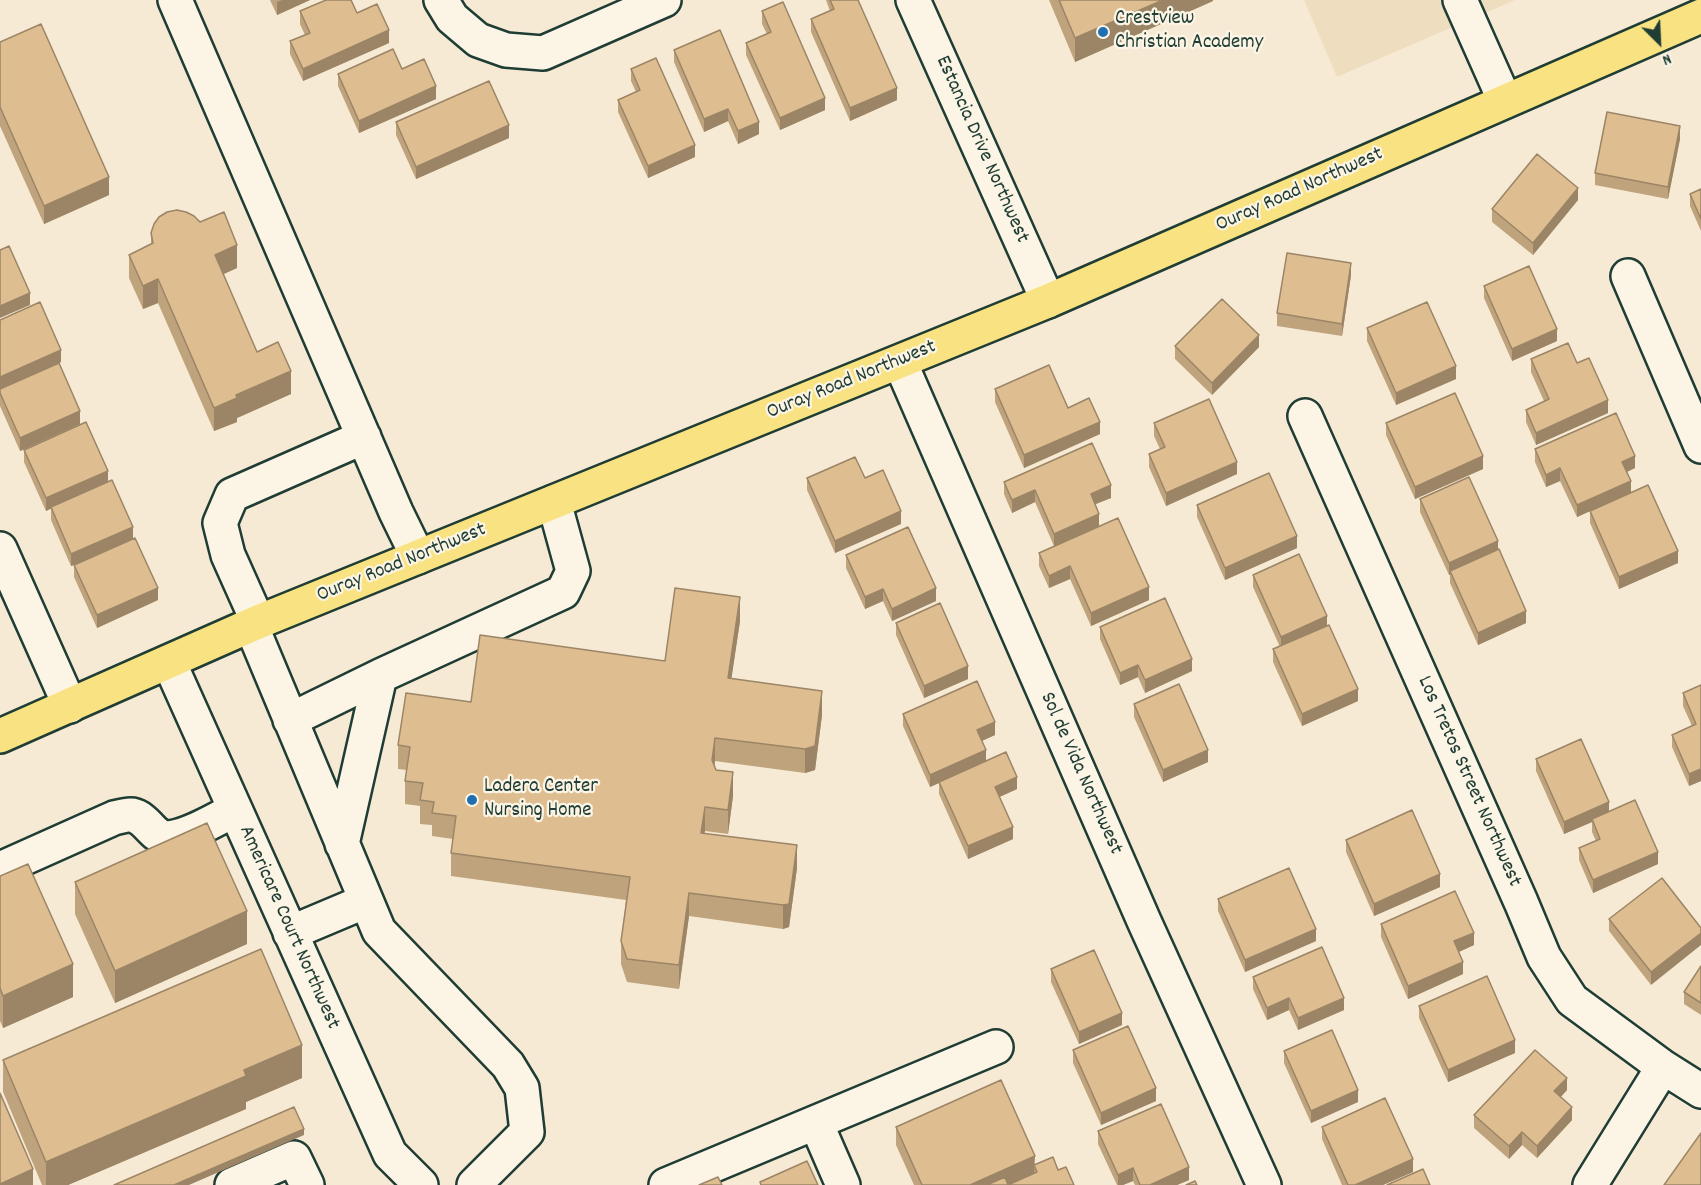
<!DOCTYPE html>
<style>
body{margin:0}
#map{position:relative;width:1701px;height:1185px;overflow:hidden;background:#f6ead4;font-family:Dekko,sans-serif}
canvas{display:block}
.north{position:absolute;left:1629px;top:12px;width:60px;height:60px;-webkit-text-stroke:4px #fcf5e5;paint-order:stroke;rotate:156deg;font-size:16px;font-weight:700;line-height:24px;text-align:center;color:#1f3d34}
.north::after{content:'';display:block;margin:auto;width:21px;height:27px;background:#1f3d34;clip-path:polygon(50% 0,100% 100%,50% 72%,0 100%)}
</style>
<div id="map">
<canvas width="1701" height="1185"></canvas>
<div class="north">N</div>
</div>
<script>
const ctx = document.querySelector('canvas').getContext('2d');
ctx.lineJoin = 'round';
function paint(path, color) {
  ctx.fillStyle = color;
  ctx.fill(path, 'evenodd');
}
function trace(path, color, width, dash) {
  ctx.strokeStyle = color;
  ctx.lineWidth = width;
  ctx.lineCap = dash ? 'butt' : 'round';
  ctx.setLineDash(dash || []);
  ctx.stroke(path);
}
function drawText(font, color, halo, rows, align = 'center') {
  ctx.font = font + ' Dekko,sans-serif';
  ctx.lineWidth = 4.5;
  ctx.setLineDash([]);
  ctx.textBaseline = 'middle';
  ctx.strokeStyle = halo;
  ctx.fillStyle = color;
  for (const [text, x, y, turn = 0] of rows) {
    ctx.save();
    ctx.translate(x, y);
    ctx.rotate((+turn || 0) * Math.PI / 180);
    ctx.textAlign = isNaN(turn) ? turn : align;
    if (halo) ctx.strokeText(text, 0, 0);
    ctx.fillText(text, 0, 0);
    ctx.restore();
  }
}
paint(new Path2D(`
 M1304 0H1515L1337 77Z`), '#efddc0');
const minor = new Path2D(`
 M175 0 396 512 418 557
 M441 0 452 18 478 40 506 50 543 53 664 0
 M913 0 1048 301
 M1460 0 1505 101
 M1628 276 1701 446
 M900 362 1144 921 1264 1185
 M1305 416 1521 902 1544 957 1572 1000 1663 1067 1701 1091
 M0 549 70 706
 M258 622 228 555 220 523 232 495 364 437
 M251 625 379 931 508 1065 522 1088 527 1132 474 1185
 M169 662 390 1154 421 1185
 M290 720 380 676
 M342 844 380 676 563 592 573 571 554 502
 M0 869 114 818C119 817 127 814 132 815 147 818 153 837 166 838 187 838 217 818 235 810
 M290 933 366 901
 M816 1123 843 1185
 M232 1185 294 1158 307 1185
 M666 1185 996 1047
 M1590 1185 1663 1067`);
const major = new Path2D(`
 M0 736 258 622 1048 301 1701 16`);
trace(minor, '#1f3d34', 38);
trace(major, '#1f3d34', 38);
trace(minor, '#fcf5e5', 33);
trace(major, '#f8e281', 33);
paint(new Path2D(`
 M270 0H310L277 15Z
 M826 0H858L897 100 850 121 811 32V19L830 11Z
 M1049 0H1213V1L1075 62Z
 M300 11 357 13 389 43 303 81 290 54V41L305 35 300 24Z
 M762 11 825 110 780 130 746 55V43L767 34 762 24Z
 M0 42 109 195 44 224 0 126Z
 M674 50 759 134 738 144 728 121 704 132 674 62Z
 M402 69 436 99 359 133 338 86V74Z
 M631 69 695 157 648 178 618 112V100L636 92 631 81Z
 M396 122 509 138 416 179 396 135Z
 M1680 139 1668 199 1595 185V173Z
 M1701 189V231L1690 206V194Z
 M1578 200 1533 255 1492 222V209Z
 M151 233 237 268 223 274 257 352 291 394 237 418V422L214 431 158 303 143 309 129 278V255L151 244Z
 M1351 275 1342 336 1277 326V313Z
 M1484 286 1557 341 1512 361 1484 298Z
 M0 320 61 362 59 363 80 424 20 451 0 406Z
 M1367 328 1456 379 1396 405 1367 341Z
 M1175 346 1259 347 1212 395 1175 359Z
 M1531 359 1577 363 1608 413 1536 445 1526 422V410L1544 401 1531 372Z
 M995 389 1068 408 1100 434 1024 468 995 402Z
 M1154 423 1237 474 1166 506 1149 467V454L1160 449 1154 436Z
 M1386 423 1483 469 1415 499 1386 435Z
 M1535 449 1635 468 1627 472 1631 493 1678 563 1619 589 1590 523V511L1577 517 1560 481 1546 487 1535 462Z
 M24 450 108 482 133 539 158 600 97 628 74 577V565L71 566 51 520V508L46 511 24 462Z
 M807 478H865L901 524 835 553 807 490Z
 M1004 482 1111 498 1095 504 1099 526 1149 600 1091 626 1070 579 1049 588 1039 566V553L1054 546 1035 502 1012 513 1004 494Z
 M1420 499 1498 550 1526 623 1478 645 1450 583V575H1449L1420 512Z
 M1197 505 1297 548 1225 580 1197 517Z
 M846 555 936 601 892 621 883 601 865 609 846 568Z
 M1253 575 1327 626 1358 701 1302 726 1273 662V649L1280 647 1253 587Z
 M740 621 731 679 822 715 815 770 805 773 715 761 714 766 716 770 733 796 728 834 705 831 704 833 797 868 789 927 783 929 689 916 679 989 627 982 621 964V941L626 900 451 876V853L453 839 432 836V825L420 824V806L405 804V781L407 770 398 769V745L471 702 665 661Z
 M896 623 968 679 924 698 896 635Z
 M1100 627 1192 671 1145 693 1138 677 1120 685 1100 639Z
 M1701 685V781L1689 786 1672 747V735L1692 726 1683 706V693Z
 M1134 704 1208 762 1163 782 1134 717Z
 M903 714 995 735 982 741 986 761 1017 789 999 797 1013 839 968 859 939 794V783L930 787 903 726Z
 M1536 759 1609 812 1658 864 1593 893 1579 860V848L1596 841 1592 832V822L1564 834 1536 771Z
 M1346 840 1440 887 1374 916 1346 852Z
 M0 876 73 997 3 1028 0 1021Z
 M1662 878 1651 985 1609 931V919Z
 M75 882 247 944 115 1003 75 914Z
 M1218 899 1316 941 1245 972 1218 911Z
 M1381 924 1474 945 1459 952 1463 974 1408 999 1381 937Z
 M1701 966V1015L1684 1004V992Z
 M1051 969 1122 1025 1079 1044 1051 982Z
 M1253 977 1344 1010 1298 1030 1289 1010 1267 1020 1253 989Z
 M1419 1006 1515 1053 1448 1082 1419 1018Z
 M1073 1050 1156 1101 1101 1125 1073 1063Z
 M1284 1051 1358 1102 1311 1123 1284 1063Z
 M3 1060 302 1078 246 1102V1109L68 1185H42L3 1092Z
 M1567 1090 1561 1097 1572 1120 1537 1158 1522 1145 1509 1159 1474 1128V1115Z
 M896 1127 1058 1170 1074 1185H914L896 1145Z
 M1322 1127 1413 1172 1383 1185H1342L1322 1139Z
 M1098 1131 1189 1180 1177 1185H1135L1133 1181 1123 1185H1117L1098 1144Z`), '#bfa37d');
paint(new Path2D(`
 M282 0H310L277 15V2Z
 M1163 0H1213V1L1075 62V38Z
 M389 30V43L303 81V69Z
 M436 86V99L359 133V121Z
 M897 88V100L850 121V108Z
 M825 98V110L780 130V118Z
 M728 109V121L704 132V119Z
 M759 122V134L738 144V131Z
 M509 125V138L416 179V167Z
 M1680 126V139L1668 199V187Z
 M695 145V157L648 178V166Z
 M109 177V195L44 224V206Z
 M1578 188V200L1533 255V243Z
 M237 245V268L215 278V255Z
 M1351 263V275L1342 336V324Z
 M158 279V303L143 309V286Z
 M30 293V305L0 318V306Z
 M1557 329V341L1512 361V349Z
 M1259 335V347L1212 395V383Z
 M61 350V362L0 390V377Z
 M1456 366V379L1396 405V393Z
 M291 371V394L237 418V422L214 431V408L236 395Z
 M1608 400V413L1536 445V433Z
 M80 411V424L20 451V438Z
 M1100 422V434L1024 468V455Z
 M1483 456V469L1415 499V487Z
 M1635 456V468L1622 474V462Z
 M1237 462V474L1166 506V493Z
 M1560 468V481L1546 487V475Z
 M108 471V483L46 511V498Z
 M1631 481V493L1577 517V505Z
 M1111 485V498L1091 506V494Z
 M1035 490V502L1012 513V500Z
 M901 511V524L835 553V541Z
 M1099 514V526L1054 546V534Z
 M133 527V539L71 566V554Z
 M1297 536V548L1225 580V568Z
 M1498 541V554L1450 571V575H1449V563Z
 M1678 551V563L1619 589V577Z
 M1070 566V579L1049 588V576Z
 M1149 587V600L1091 626V613Z
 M158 588V600L97 628V615Z
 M936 588V601L892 621V609Z
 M883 589V601L865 609V597Z
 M740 597V621L728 702V678Z
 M1526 611V623L1478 645V633Z
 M1327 616V629L1281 649V637Z
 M1192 659V671L1145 693V680Z
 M1138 665V677L1120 685V673Z
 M968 666V679L924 698V686Z
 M1358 689V701L1302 726V714Z
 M822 691V715L815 770 805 773V749Z
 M995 722V735L977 743V730Z
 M715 738V761L712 783V760Z
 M986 750V762L930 787V775Z
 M1208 750V762L1163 782V770Z
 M1701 769V781L1689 786V774Z
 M733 772V796L728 834V810Z
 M1017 777V789L995 799V787Z
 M1609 802V814L1592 819V822L1564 834V822Z
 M705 807V831L701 856V833Z
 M1013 827V839L968 859V846Z
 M797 845V868L789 927 783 929V905Z
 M1658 852V864L1593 893V880Z
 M1440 874V887L1374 916V904Z
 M689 893V916L679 989V965Z
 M247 911V944L115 1003V971Z
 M1316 929V941L1245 972V960Z
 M1474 933V945L1454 954V941Z
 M1701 933V945L1651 985V972Z
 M1463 962V974L1408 999V986Z
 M73 964V997L3 1028V996Z
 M1289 998V1010L1267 1020V1008Z
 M1344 998V1010L1298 1030V1018Z
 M1122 1013V1025L1079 1044V1032Z
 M1515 1040V1053L1448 1082V1070Z
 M302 1045V1078L246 1102V1109L68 1185H46V1162L244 1070Z
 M1567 1078V1090L1554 1104V1091Z
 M1156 1088V1101L1101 1125V1113Z
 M1358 1090V1102L1311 1123V1111Z
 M1572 1107V1120L1537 1158V1146Z
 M304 1129V1135L189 1185H174Z
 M1522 1132V1145L1509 1159V1146Z
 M1035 1156 1034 1175 1011 1185H970Z
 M1413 1159V1172L1383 1185H1355Z
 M1189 1167V1180L1177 1185H1150Z
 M1133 1168V1181L1123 1185H1118V1175Z
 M33 1169V1185H0V1184Z`), '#9b8566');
const building = new Path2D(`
 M326 0H351L357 13 377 4 389 30 303 69 290 41 310 33 300 11Z
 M830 0H858L897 88 850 108 811 19 834 9Z
 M1059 0H1163L1075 38Z
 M783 2 825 98 780 118 746 43 771 32 762 11Z
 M41 24 109 177 44 206 0 107V42Z
 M720 30 759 122 738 131 728 109 704 119 674 50Z
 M393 49 402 69 424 59 436 86 359 121 338 74Z
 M656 58 695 145 648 166 618 100 640 90 631 69Z
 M489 81 509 125 416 167 396 122Z
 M1607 112 1680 126 1668 187 1595 173Z
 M1537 154 1578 188 1533 243 1492 209Z
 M1701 189V219L1690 194Z
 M177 210 186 212 194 216 200 222 224 212 237 245 215 255 257 352 278 342 291 371 236 395 237 398 214 408 158 279 143 286 129 255 153 243 151 233 154 224 159 217 167 212Z
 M9 246 30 293 0 306V250Z
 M1287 253 1351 263 1342 324 1277 313Z
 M1529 266 1557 329 1512 349 1484 286Z
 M1222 299 1259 335 1212 383 1175 346Z
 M40 302 61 350 0 377V320Z
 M1427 302 1456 366 1396 393 1367 328Z
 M1568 343 1577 363 1589 358 1608 400 1536 433 1526 410 1549 399 1531 359Z
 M59 363 80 411 20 438 0 393V389Z
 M1049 365 1068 408 1089 398 1100 422 1024 455 995 389Z
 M1455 393 1483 456 1415 487 1386 423Z
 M1209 399 1237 462 1166 493 1149 454 1165 447 1154 423Z
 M1616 413 1635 456 1622 462 1631 481 1577 505 1560 468 1546 475 1535 449Z
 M86 422 108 471 46 498 24 450Z
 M1092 443 1111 485 1091 494 1099 514 1054 534 1035 490 1012 500 1004 482Z
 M855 457 865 478 883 470 901 511 835 541 807 478Z
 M1269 473 1297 536 1225 568 1197 505Z
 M1469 477 1498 541 1449 563 1420 499Z
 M112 480 133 527 71 554 51 507Z
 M1648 485 1678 551 1619 577 1590 511Z
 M1118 518 1149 587 1091 613 1070 566 1049 576 1039 553Z
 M908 527 936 588 892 609 883 589 865 597 846 555Z
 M135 538 158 588 97 615 74 565Z
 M1499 549 1526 611 1478 633 1450 571Z
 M1299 554 1327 616 1281 637 1253 575Z
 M675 588 740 597 728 678 822 691 815 746 805 749 715 738 712 760 716 770 733 772 728 810 705 807 701 833 797 845 789 904 783 905 689 893 679 965 627 959 621 941 630 877 451 853 456 816 432 813 434 802 420 800 423 783 405 781 410 747 398 745 406 693 471 702 480 635 665 661Z
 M1165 598 1192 659 1145 680 1138 665 1120 673 1100 627Z
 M940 603 968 666 924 686 896 623Z
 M1329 625 1358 689 1302 714 1273 649Z
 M977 681 995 722 977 730 986 750 930 775 903 714Z
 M1179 684 1208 750 1163 770 1134 704Z
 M1701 685V769L1689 774 1672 735 1696 724 1683 693Z
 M1581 739 1609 802 1564 822 1536 759Z
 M1006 752 1017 777 995 787 1013 827 968 846 939 782Z
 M1635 800 1658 852 1593 880 1579 848 1600 839 1592 819Z
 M1412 810 1440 874 1374 904 1346 840Z
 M207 823 247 911 115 971 75 882Z
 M28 864 73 964 3 996 0 988V876Z
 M1289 868 1316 929 1245 960 1218 899Z
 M1662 878 1701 928V933L1651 972 1609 919Z
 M1455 891 1474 933 1454 941 1463 962 1408 986 1381 924Z
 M1322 947 1344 998 1298 1018 1289 998 1267 1008 1253 977Z
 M261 949 302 1045 244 1070 246 1076 46 1162 3 1060Z
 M1094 950 1122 1013 1079 1032 1051 969Z
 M1701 966V1003L1684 992Z
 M1487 976 1515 1040 1448 1070 1419 1006Z
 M1128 1026 1156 1088 1101 1113 1073 1050Z
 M1332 1030 1358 1090 1311 1111 1284 1051Z
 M1535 1050 1567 1078 1554 1091 1572 1107 1537 1146 1522 1132 1509 1146 1474 1115Z
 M1001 1080 1035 1156 970 1185H922L896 1127Z
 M0 1093 33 1169 0 1184Z
 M1385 1098 1413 1159 1355 1185H1348L1322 1127Z
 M1161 1104 1189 1167 1150 1185H1140L1133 1168 1118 1175 1098 1131Z
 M294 1107 304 1129 174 1185H114Z
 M1701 1133V1185H1664Z
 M1053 1157 1058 1170 1066 1167 1074 1185H987L1005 1177 1008 1185 1037 1172 1034 1165Z
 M807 1161 818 1185H761L760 1182Z
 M1423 1169 1430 1185H1387Z
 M718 1177 722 1185H699Z
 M1195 1181 1197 1185H1186Z`);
paint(building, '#debe91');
trace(building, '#9b8566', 1.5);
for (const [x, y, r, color] of [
 [1103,32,6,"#1f6fb2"],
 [472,800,6,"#1f6fb2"]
]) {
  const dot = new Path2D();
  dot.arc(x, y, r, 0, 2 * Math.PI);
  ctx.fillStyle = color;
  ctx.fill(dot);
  trace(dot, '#fcf5e5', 2);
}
drawText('21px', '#1f3d34', '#fcf5e5', [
 ["Crestview",1115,20],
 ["Christian Academy",1115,44],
 ["Ladera Center",484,788],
 ["Nursing Home",484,812]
], 'left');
drawText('21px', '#1f3d34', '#fcf5e5', [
 ["Estancia Drive Northwest",981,150,66],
 ["Ouray Road Northwest",1300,191,-24],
 ["Ouray Road Northwest",852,381,-22],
 ["Ouray Road Northwest",402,564,-22],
 ["Sol de Vida Northwest",1080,774,66],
 ["Los Tretos Street Northwest",1468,782,66],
 ["Americare Court Northwest",288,928,66]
]);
</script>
